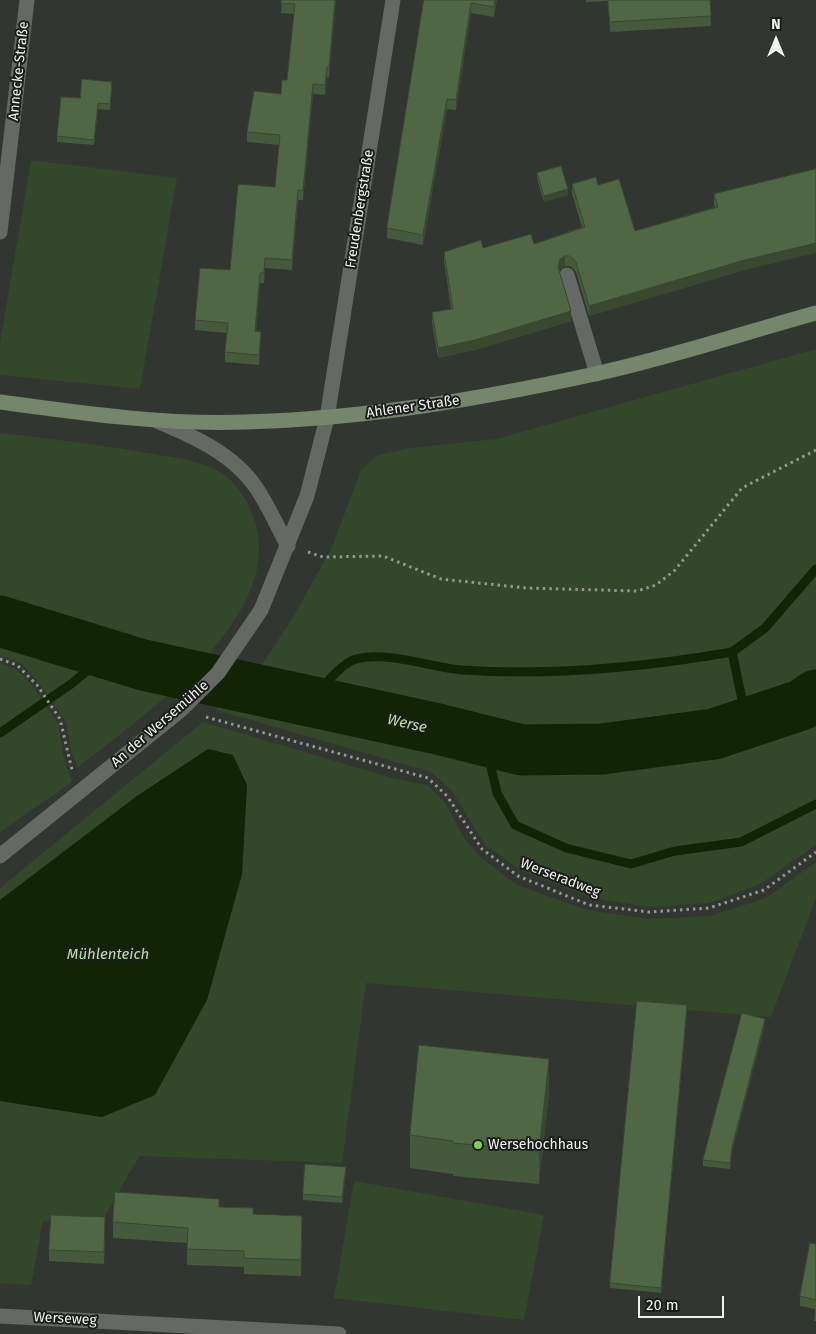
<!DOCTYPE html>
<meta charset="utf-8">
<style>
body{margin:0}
#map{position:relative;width:816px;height:1334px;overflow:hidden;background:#323631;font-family:"Fira Sans",sans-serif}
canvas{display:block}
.north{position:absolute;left:751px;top:15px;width:50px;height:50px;-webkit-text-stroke:4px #1b1d1b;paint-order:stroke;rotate:0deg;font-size:14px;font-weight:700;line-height:20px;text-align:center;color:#f1f4f0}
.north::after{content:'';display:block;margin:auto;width:18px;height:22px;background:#f1f4f0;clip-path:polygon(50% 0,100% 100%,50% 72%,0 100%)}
.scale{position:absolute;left:638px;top:1296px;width:86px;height:22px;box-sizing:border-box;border:2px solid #f1f4f0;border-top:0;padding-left:6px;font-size:15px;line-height:18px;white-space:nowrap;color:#f1f4f0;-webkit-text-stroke:4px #1b1d1b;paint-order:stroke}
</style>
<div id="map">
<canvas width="816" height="1334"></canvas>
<div class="north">N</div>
<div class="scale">20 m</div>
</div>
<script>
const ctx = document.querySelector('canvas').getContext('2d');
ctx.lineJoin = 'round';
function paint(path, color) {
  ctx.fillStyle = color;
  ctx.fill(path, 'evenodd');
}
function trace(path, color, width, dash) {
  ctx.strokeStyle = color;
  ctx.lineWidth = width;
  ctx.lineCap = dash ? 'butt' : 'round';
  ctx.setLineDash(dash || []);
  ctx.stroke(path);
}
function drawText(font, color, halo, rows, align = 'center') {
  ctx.font = font + ' "Fira Sans",sans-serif';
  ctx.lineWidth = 4;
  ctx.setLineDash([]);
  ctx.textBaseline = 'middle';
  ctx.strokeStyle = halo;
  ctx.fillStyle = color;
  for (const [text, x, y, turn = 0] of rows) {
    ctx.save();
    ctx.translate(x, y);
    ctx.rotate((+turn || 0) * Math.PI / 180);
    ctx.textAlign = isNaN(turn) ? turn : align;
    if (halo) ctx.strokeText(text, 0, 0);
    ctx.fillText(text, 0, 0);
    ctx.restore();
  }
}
paint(new Path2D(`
 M31 160 177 178 140 389 0 375V343Z
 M816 349V845L760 884 709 903 650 907 592 898 522 871 485 845 452 791 431 772 216 710 252 680 295 614 332 547 361 470 378 455 410 448 496 439Z
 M0 433C52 439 103 445 154 454 175 458 200 460 220 472 236 482 247 499 253 516 291 613 143 717 78 767L71 751 66 722 35 678 21 663 0 656Z
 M0 663 16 669 32 685 59 725 63 755 72 782 0 832Z
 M203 722 392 778 427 785 444 801 464 838 480 857 517 885 587 910 650 919 710 916 766 898 816 862V898L771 1017 366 983 342 1163 139 1156 105 1216 43 1221 31 1285 0 1283V1101L102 1117 207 1000 242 874 247 786 208 750 137 796 0 900V888Z
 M354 1181 544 1215 524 1320 334 1298Z`), '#33472a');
paint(new Path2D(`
 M208 749 233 755 247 785 242 874 207 1000 155 1095 102 1117 0 1101V900L137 796Z`), '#112506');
trace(new Path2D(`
 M309 702C320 690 341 663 356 659 388 651 430 667 462 670 550 676 646 667 732 652
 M747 723 732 652 765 628 816 569
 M0 733 71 684 107 655
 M485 741 497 793 515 825 566 848 631 864 675 851 741 842 816 804`), '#112506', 9);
trace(new Path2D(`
 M0 621 143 665 438 729 522 750 602 749 714 734 801 705 816 695`), '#112506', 51);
trace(new Path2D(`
 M308 552 323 557 383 556 441 579 526 588 637 591 656 585 675 570 742 488 816 450
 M0 659 17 665 37 685 60 719 72 770
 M206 717 428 778 447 796 482 849 518 876 589 905 649 912 709 908 764 890 816 852`), '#949893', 3, [2.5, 4]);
trace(new Path2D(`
 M567 275 597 374`), '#656963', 15);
trace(new Path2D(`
 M0 232 27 0
 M157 421C193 436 234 454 257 489 269 507 278 528 288 546
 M0 856 181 710 218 673 261 610 307 496 327 418 393 0
 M0 1316 339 1334`), '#656963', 15);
trace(new Path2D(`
 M0 402C81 413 163 425 245 422 363 419 480 399 595 374 669 358 743 333 816 313`), '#74866c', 15);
paint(new Path2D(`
 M282 0H336L329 77H327L325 95 313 94 303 200H298L292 270 265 268 264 283H260L256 331 261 342 259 365 225 362V352L227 333 195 330V320L230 270 275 187 279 145 247 142V132L281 94 287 80 294 14 281 13Z
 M424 0H497L494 17 471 13 456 110 447 109 423 245 387 238V228Z
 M586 0H710L711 26 610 32 608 1 586 2Z
 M112 88 110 110 98 109 94 145 57 142V136L80 98Z
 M537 173 568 195 544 202 537 179Z
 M572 184 598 185 635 231 715 207 714 204V194L741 271 589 316 576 272 570 266H565L560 269 559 272 571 321 475 350 438 358 432 322V312L451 309 444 261V252L534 244 582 227 572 194Z
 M687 1011 661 1293 610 1288V1283Z
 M765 1024 732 1152 730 1169 703 1166V1160Z
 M549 1092 539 1184 453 1176V1174L410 1168V1135Z
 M346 1173 342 1203 303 1200V1194Z
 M219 1207 253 1214 302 1231 301 1276 244 1274V1267L187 1265V1243L113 1238V1222Z
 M105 1228 104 1264 49 1261V1250Z
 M816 1244V1321H814L815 1309 800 1306V1296Z`), '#45593c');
paint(new Path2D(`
 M335 0H336L329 77V67Z
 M495 0H497L494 17V7Z
 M471 3V13L456 110V100Z
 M327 67V77L325 95V85Z
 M313 84V94L303 200V190Z
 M447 99V109L423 245V235Z
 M98 103V109L94 145V140Z
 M568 189V195L544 202V196Z
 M298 190V200L292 270V260Z
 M816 243V253L741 271 589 316V306L741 261Z
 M565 256V266L560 269 558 277V267L560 259Z
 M265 258V268L264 283V273Z
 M260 273V283L255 341V331Z
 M571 311V321L475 350 438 358V348Z
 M261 332V342L259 365V355Z
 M687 1005V1011L661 1293V1288Z
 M765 1019V1024L732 1152 730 1169 732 1147Z
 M549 1059V1092L539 1184V1151Z
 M346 1167V1173L342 1203V1197Z
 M302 1216V1231L301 1276V1260Z
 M105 1217V1228L104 1264V1252Z`), '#384831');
const building = new Path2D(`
 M282 0H335L329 67H327L325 85 313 84 303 190H298L292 260 265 258 264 273H260L255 331 261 332 259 355 225 352 228 323 195 320 200 268 230 270 238 184 275 187 280 135 247 132 254 91 281 94 282 80H287L295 4 281 3Z
 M424 0H495L494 7 471 3 456 100 447 99 423 235 387 228Z
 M608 0H710L711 16 610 22Z
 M82 79 112 82 110 104 98 103 94 140 57 136 61 97 80 98Z
 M561 166 568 189 544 196 537 173Z
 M816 169V243L741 261 589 306 576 262 570 256H565L560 259 558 267 571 311 475 340 438 348 432 312 453 309 444 252 481 240 483 248 531 234 534 244 585 227 572 184 596 177 598 185 619 179 635 231 718 207 714 194Z
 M637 1001 687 1005 661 1288 610 1283Z
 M742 1013 765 1019 732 1147 730 1163 703 1160Z
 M419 1045 549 1059 539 1151 453 1143V1141L410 1135Z
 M305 1164 346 1167 342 1197 303 1194Z
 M115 1192 219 1199V1207L253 1208V1214L302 1216 301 1260 244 1258V1251L187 1249 188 1228 113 1222Z
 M51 1215 105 1217 104 1252 49 1250Z
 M810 1243 816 1244V1300L800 1296Z`);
paint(building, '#506746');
trace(building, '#384831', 1);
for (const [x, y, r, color] of [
 [478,1145,5,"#7ed153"]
]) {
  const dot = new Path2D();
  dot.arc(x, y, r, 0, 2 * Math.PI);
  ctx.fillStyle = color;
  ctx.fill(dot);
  trace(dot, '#1b1d1b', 2);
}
drawText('14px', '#f1f4f0', '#1b1d1b', [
 ["Annecke-Straße",19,71,-84],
 ["Freudenbergstraße",360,209,-81],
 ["Ahlener Straße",413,407,-8],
 ["An der Wersemühle",160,724,-41],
 ["Werseradweg",560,878,21],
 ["Werseweg",65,1319,3]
]);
drawText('14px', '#f1f4f0', '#1b1d1b', [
 ["Wersehochhaus",488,1145]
], 'left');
drawText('italic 15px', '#b7e0a6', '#1b1d1b', [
 ["Werse",407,724,13],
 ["Mühlenteich",108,955]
]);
</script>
